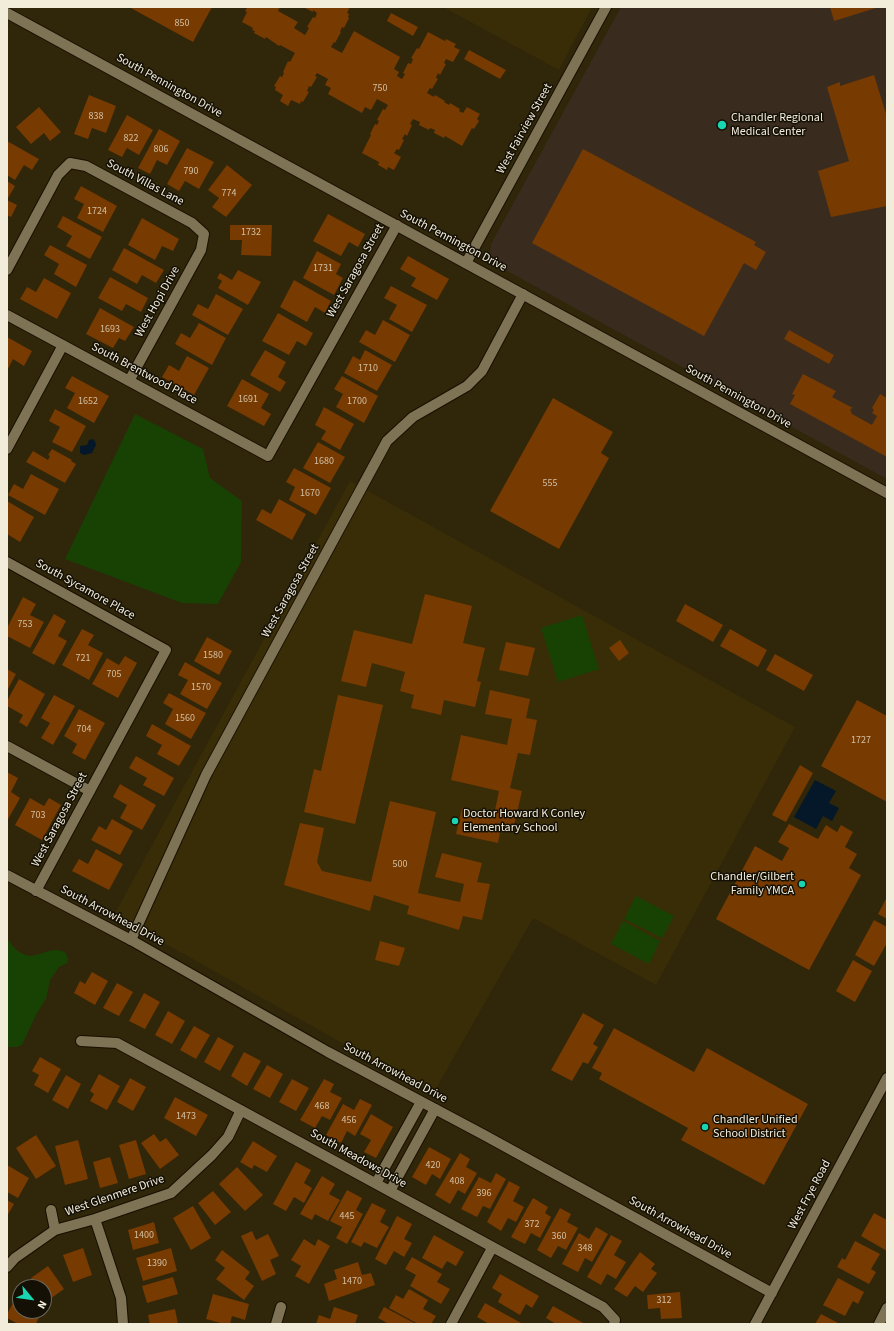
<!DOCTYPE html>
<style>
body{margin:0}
#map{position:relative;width:894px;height:1331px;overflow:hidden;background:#30260a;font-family:"Source Sans 3",sans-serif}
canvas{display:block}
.frame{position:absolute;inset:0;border:8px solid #f2ecdb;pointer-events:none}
.north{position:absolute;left:12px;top:1279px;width:40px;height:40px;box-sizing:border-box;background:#141005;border:1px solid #6d685b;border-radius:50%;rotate:119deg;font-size:11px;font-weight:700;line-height:16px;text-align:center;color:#f2ecdb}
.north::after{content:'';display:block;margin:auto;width:14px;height:18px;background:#19d5b2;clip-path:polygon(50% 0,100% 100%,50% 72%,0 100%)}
</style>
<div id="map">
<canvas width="894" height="1331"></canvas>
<div class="frame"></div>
<div class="north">N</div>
</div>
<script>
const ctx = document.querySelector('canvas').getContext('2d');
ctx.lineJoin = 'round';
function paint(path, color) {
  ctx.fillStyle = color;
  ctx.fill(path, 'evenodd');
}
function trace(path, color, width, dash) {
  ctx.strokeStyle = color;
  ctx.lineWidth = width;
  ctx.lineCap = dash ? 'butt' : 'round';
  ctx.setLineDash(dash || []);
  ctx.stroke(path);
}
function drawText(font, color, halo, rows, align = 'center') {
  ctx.font = font + ' "Source Sans 3",sans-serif';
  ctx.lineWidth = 3;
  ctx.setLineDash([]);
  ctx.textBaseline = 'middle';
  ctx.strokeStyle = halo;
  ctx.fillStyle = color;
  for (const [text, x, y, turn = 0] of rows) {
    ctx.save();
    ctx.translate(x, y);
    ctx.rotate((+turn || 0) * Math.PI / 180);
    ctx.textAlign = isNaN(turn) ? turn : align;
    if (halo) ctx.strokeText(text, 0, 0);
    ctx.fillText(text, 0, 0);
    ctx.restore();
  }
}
paint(new Path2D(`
 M443 7H592L559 70Z
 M350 481 795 727 656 985 533 918 433 1094 114 915Z`), '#392d07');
paint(new Path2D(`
 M621 7H887V479L500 267 494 263 490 257 491 244Z`), '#392c1f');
paint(new Path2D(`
 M135 414 203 449 210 478 242 501 241 562 218 604 182 603 65 559Z
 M582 615 599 669 558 682 541 628Z
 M636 896 674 916 662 938 624 919Z
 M623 921 660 941 649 964 611 944Z
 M7 938C11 944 16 951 23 954 37 961 50 943 66 953L68 960 67 963 59 967 50 980 46 999 37 1013 22 1045 17 1047H7Z`), '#184204');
paint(new Path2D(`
 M92 439 95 441 96 445 92 453 84 455 80 453V446L87 445 89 440Z
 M815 780 836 791 829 803 839 808 832 821 823 816 816 829 794 817Z`), '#051829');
paint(new Path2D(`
 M129 7H212L193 42Z
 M244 7H280L278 11 298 22 294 28 305 35 309 28 307 27 313 17 315 18 317 13 313 10V12L303 7H350L347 13 349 14 348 17 349 18 344 28 342 27 340 32H341L335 43 334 42 331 47 342 53 354 31 400 57 394 69 399 72 397 76 402 79 405 74 403 73 408 63 411 64 413 59 411 58 417 48 419 49 428 32 445 41 446 39 456 44 454 47 460 50 453 62 446 59 444 63 446 64 440 75 438 73 436 78 438 79 432 89 430 88 427 93 434 97 435 95 445 101 444 102 449 105 450 103 460 109 459 111 463 113 467 107 480 114 477 119 479 121 474 129 472 128 462 146 445 136 444 138 434 133 435 130 430 128 429 130 419 125 420 122 413 119 410 124 412 125 407 136 405 134 402 139 404 140 399 150 397 149 394 153 401 157 394 170 388 167 387 170 378 165 379 162 362 153 371 135 370 134 375 124 377 125 379 121 377 120 383 109 385 110 388 105 377 99 371 110 365 107 362 113 328 94 331 88 325 85 328 79 317 73 315 76 317 77 311 87 309 86 307 91 309 92 303 102 301 101 300 104 291 100 288 106 280 101 283 95 275 90 276 87 274 86 280 76 282 77 284 73 283 72 288 61 290 62 295 53 280 45 279 46 266 37 265 39 254 33 255 31 252 30 253 28 242 22 247 12 245 11 247 8Z
 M830 7H879L834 21Z
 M391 13 418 27 413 36 387 21Z
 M469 50 506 70 500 79 464 59Z
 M874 75 887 117V206L831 217 818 171 849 161 827 87 840 82V86Z
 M89 95 116 106 106 133 92 128 88 139 74 134Z
 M39 107 61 132 50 141 44 133 31 144 16 127Z
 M127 115 153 130 139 155 127 148 122 157 108 150Z
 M159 129 180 141 167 165 157 160 150 174 138 168Z
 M7 141 39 159 32 170 24 165 15 180 7 175Z
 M187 148 214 162 199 189 185 181 179 191 167 184Z
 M583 149 756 242 754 245 766 252 756 270 744 263 704 336 532 243Z
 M227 165 252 185 226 217 212 207 219 198 208 190Z
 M7 181 15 186 7 200 17 205 11 217 7 215Z
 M81 186 117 206 103 232 77 218 84 204 74 199Z
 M328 214 365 234 358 247 349 242 341 256 313 241Z
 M63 216 102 237 90 259 66 246 72 236 57 227Z
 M142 218 179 239 173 251 162 246 155 260 128 245Z
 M230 225H272L271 256 241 255 242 240H230Z
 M50 245 87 265 76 287 54 274 59 264 44 255Z
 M124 248 164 270 156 283 142 275 137 284 112 270Z
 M317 251 341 264 336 274 343 278 334 295 303 278Z
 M408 256 449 279 437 300 411 286 416 278 400 269Z
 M238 270 261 282 248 305 218 288 222 281 217 278 220 273 232 280Z
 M110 277 148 298 141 312 126 304 122 311 98 298Z
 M44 278 71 293 57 319 20 299 27 287 36 292Z
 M294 280 331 301 325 313 315 307 307 322 280 307Z
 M391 286 427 305 412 332 389 319 397 305 384 298Z
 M216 294 243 309 228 335 192 315 198 304 208 309Z
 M100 308 134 327 125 341 119 338 113 348 86 334Z
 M278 313 313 333 306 346 297 341 289 355 262 341Z
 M383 320 410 335 395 362 359 342 366 330 375 335Z
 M199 323 226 338 212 365 175 344 181 333 190 338Z
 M789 330 834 355 829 364 784 339Z
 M7 337 32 351 24 366 13 359 7 371Z
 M265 350 286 362 278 377 286 382 280 392 250 375Z
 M365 350 392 365 377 391 344 373 353 356 360 360Z
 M187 356 209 368 194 395 162 377 169 365 179 371Z
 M803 374 836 391 832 397 853 408 850 409 852 414 872 425 877 416 872 413 874 410 872 408 880 394 887 398V457L790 404 795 395 792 394Z
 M72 376 109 396 94 423 67 408 75 393 65 388Z
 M342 376 378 396 364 423 336 407 343 394 334 389Z
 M242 379 269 394 261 408 271 414 264 426 227 406Z
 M553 398 613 432 601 453 609 458 559 549 490 511Z
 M324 407 354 424 340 450 321 439 326 431 315 425Z
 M55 409 86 426 72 452 52 442 60 427 49 421Z
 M318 442 345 457 330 483 303 468Z
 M52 449 72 460 71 461 76 464 65 483 26 462 33 451 48 460 50 456 48 455Z
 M294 468 331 488 316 515 289 500 295 487 286 482Z
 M31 474 59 489 45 515 8 495 14 484 23 489Z
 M279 499 306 514 292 540 256 520 262 509 271 514Z
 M7 501 34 517 20 542 7 534Z
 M425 594 472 606 463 643 485 648 477 681 481 682 475 707 444 700 441 715 411 708 414 695 400 691 405 672 372 663 366 687 341 681 354 630 412 644Z
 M23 597 36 604 30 615 44 622 30 648 7 636V628Z
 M685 604 723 625 713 642 676 621Z
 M54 614 66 621 58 636 67 641 54 665 32 653Z
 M82 629 94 635 88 645 103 653 89 680 62 665Z
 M730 629 767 650 758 667 720 646Z
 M207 637 232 651 219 675 194 661Z
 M620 640 629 653 619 661 609 648Z
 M506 642 535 648 528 676 499 670Z
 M775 654 813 675 804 691 766 670Z
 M125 656 137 663 118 698 92 684 107 658 119 665Z
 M185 662 222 683 207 709 180 694 188 680 178 675Z
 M7 669 16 674 7 691Z
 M19 679 45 694 27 727 19 722 23 715 7 706V701Z
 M490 690 530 699 526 718 537 720 530 755 518 753 510 788 522 791 514 826 502 823 498 843 456 834 462 808 494 815 499 791 451 780 461 735 507 745 512 719 485 714Z
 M169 693 206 713 191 739 165 724 173 709 163 703Z
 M54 695 75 706 53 745 41 738 50 723 41 718Z
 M338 695 383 705 355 824 304 812 314 769 321 771Z
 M857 700 887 716V802L821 766Z
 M79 709 105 723 85 760 72 753 77 744 64 736Z
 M152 724 191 746 179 766 157 754 162 745 146 736Z
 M136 756 174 778 164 796 143 785 147 778 129 768Z
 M800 765 813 773 786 822 772 815Z
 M7 772 18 778 11 792 20 798 7 821Z
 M120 784 156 805 142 830 120 818 127 805 113 797Z
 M30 798 44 806 49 798 61 805 42 840 15 825Z
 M390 801 436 812 418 893 460 902 464 884 435 877 442 853 482 863 477 882 490 884 482 920 463 916 459 930 407 914 409 906 374 895 370 911 284 885 300 823 324 828 317 862 322 871 371 882Z
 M112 819 133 831 120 855 91 840 99 826 106 830Z
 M789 824 818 839 826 825 837 832 841 825 853 832 845 847 857 854 849 868 861 875 809 970 716 919 755 846 782 861 789 848 778 842Z
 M96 849 123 864 109 890 72 871 79 859 88 864Z
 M887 897V919L878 914Z
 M874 920 887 927V943L874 966 855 955Z
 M380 941 405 948 399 966 375 960Z
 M853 960 872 971 855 1002 836 991Z
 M92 972 108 981 95 1005 74 993 80 981 85 984Z
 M117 983 133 992 119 1016 103 1008Z
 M144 993 160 1002 145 1029 129 1021Z
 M168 1011 185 1021 172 1044 155 1035Z
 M583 1013 604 1025 593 1044 598 1047 588 1064 583 1062 572 1081 551 1070Z
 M194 1026 210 1035 196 1059 180 1050Z
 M614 1028 694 1072 707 1048 808 1104 764 1185 681 1140 688 1128 599 1079 602 1073 592 1068Z
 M218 1037 234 1046 220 1071 204 1062Z
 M244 1052 261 1061 247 1086 231 1076Z
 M40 1057 61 1069 48 1093 34 1085 39 1075 32 1071Z
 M267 1065 283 1074 270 1098 253 1089Z
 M99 1074 120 1086 107 1110 90 1101 94 1094 90 1091Z
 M66 1075 81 1084 68 1109 52 1100Z
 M130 1078 146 1087 133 1111 117 1102Z
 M292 1079 309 1088 296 1111 279 1102Z
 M324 1079 334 1084 330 1092 342 1098 330 1120 322 1116 315 1128 300 1120Z
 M175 1097 208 1115 196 1136 164 1118Z
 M360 1099 372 1105 355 1136 347 1131 341 1143 326 1135 343 1104 354 1110Z
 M371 1114 393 1127 376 1158 364 1152 371 1140 360 1134Z
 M154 1134 160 1142 166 1138 179 1155 160 1169 141 1143Z
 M36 1135 56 1166 36 1179 16 1148Z
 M78 1140 88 1179 65 1185 55 1146Z
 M136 1140 146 1174 129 1179 119 1145Z
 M253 1141 277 1156 267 1172 254 1165 252 1169 240 1162Z
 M429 1147 451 1159 440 1179 432 1174 426 1185 412 1177Z
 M460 1153 470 1159 466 1167 477 1173 465 1194 458 1190 450 1204 435 1195Z
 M110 1157 118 1183 100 1188 93 1162Z
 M296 1162 311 1170 304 1183 312 1188 304 1203 294 1197 286 1211 273 1204Z
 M7 1165 29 1178 18 1198 7 1192Z
 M237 1167 263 1195 245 1211 219 1184Z
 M496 1173 506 1179 490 1209 483 1206 477 1217 461 1209 479 1177 491 1183Z
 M322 1176 335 1184 329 1194 340 1200 328 1221 315 1214 312 1220 300 1214Z
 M509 1181 520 1187 513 1201 524 1207 516 1222 508 1218 501 1231 487 1222Z
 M347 1190 362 1198 356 1210 363 1214 347 1244 336 1238 342 1227 330 1221Z
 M213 1191 231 1212 215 1225 198 1203Z
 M533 1198 548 1207 545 1213 551 1217 540 1238 531 1233 525 1244 511 1237Z
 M7 1200 14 1204 7 1216Z
 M372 1203 386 1210 380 1222 389 1227 377 1248 364 1242 361 1247 351 1242Z
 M193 1206 211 1238 191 1250 173 1218Z
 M560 1208 571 1214 567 1222 578 1228 566 1250 558 1246 551 1258 537 1250Z
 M874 1213 887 1220V1251L861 1236Z
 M397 1216 412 1224 404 1239 412 1243 404 1257 394 1251 386 1265 375 1259Z
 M154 1222 159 1243 133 1250 128 1230Z
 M596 1227 608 1234 592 1262 585 1258 578 1272 562 1264 579 1233 589 1239Z
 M252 1231 256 1240 268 1234 279 1256 270 1260 276 1274 262 1281 241 1236Z
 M434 1235 464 1252 456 1266 447 1261 442 1269 422 1258Z
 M611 1235 622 1241 614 1255 626 1262 616 1279 607 1274 601 1285 587 1277Z
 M304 1239 315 1246 318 1239 330 1246 309 1284 295 1276 301 1266 291 1260Z
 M855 1241 880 1254 871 1269 876 1272 869 1284 837 1267 842 1258 845 1260Z
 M83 1248 92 1275 73 1282 63 1255Z
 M171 1248 177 1271 143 1281 136 1258Z
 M222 1250 250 1272 245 1279 254 1286 244 1300 216 1279 225 1268 215 1260Z
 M640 1252 655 1264 651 1269 657 1273 643 1292 635 1286 627 1297 614 1289Z
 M412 1257 442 1274 437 1282 450 1289 441 1304 410 1286 416 1275 405 1269Z
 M358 1262 362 1275 371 1273 375 1285 329 1301 324 1284 337 1279 334 1270Z
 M48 1266 64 1289 47 1301 44 1297V1287H37L31 1278Z
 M500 1274 539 1296 532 1308 526 1304 520 1315 498 1302 502 1294 492 1288Z
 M173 1277 178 1294 147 1303 142 1286Z
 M838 1278 864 1292 858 1304 853 1301 845 1316 823 1305Z
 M409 1289 428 1300 423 1309 436 1316 431 1324H418L389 1308 396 1295 403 1299Z
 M680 1292 682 1318 661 1319 660 1308 648 1309 647 1295Z
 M213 1294 249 1304 245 1320 232 1316 230 1324H224L206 1319Z
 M17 1296 20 1298V1311H28L39 1317 36 1324H18L7 1318V1314Z
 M485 1303 523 1324H489L477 1317Z
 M553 1306 585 1324H556L546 1318Z
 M334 1307 358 1315 355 1324H316L319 1315 330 1319Z
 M384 1307 416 1324H389L378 1318Z
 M175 1309 178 1324H150L148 1315Z
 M821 1314 840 1324H815Z`), '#773a00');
const minor = new Path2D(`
 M466 263 606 7
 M7 270 58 175 70 163 86 166 192 223 204 234 201 250 129 381
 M7 315 268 456 397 225
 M7 449 63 345
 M7 562 166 650 36 891
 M7 746 90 791
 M131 940 206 775 387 441 413 417 467 386 482 371 523 294
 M81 1041 117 1043 603 1307 615 1320 614 1324
 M376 1183 421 1102
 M390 1191 435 1109
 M51 1210 55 1230
 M95 1219 121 1298 123 1324
 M7 1267 15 1258 55 1230 95 1219 171 1193 212 1155 228 1137 241 1110
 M276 1324 281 1307
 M451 1324 492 1248
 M879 1324 887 1308`);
const tertiary = new Path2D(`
 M7 13 887 493
 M7 875 131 940 328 1052 484 1135 772 1293
 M755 1324 887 1078`);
trace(minor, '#180f00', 12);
trace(tertiary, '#180f00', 12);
trace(minor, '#7e7355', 10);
trace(tertiary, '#7e7355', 10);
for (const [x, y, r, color] of [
 [722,125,5,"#19d5b2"],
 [455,821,4,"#19d5b2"],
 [802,884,4,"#19d5b2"],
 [705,1127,4,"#19d5b2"]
]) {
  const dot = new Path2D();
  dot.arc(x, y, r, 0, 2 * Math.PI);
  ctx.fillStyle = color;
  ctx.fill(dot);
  trace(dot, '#141005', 1.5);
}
drawText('10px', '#d3c0a4', null, [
 ["850",182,24],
 ["750",380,89],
 ["838",96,117],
 ["822",131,139],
 ["806",161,150],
 ["790",191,172],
 ["774",229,194],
 ["1724",97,212],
 ["1732",251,233],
 ["1731",323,269],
 ["1693",110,330],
 ["1710",368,369],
 ["1691",248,400],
 ["1652",88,402],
 ["1700",357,402],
 ["1680",324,462],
 ["555",550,484],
 ["1670",310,494],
 ["753",25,625],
 ["1580",213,656],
 ["721",83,659],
 ["705",114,675],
 ["1570",201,688],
 ["1560",185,719],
 ["704",84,730],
 ["1727",861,741],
 ["703",38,816],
 ["500",400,865],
 ["468",322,1107],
 ["1473",186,1117],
 ["456",349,1121],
 ["420",433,1166],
 ["408",457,1182],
 ["396",484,1194],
 ["445",347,1217],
 ["372",532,1225],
 ["1400",144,1236],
 ["360",559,1237],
 ["348",585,1249],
 ["1390",157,1264],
 ["1470",352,1282],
 ["312",664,1301]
]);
drawText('12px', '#f2ecdb', '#141005', [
 ["South Pennington Drive",169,86,29],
 ["West Fairview Street",525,129,-61],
 ["South Villas Lane",145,183,28],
 ["South Pennington Drive",453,241,28],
 ["West Saragosa Street",356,271,-61],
 ["West Hopi Drive",158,302,-61],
 ["South Brentwood Place",144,374,28],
 ["South Pennington Drive",738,397,29],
 ["South Sycamore Place",85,590,29],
 ["West Saragosa Street",291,591,-61],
 ["West Saragosa Street",60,820,-62],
 ["South Arrowhead Drive",112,916,28],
 ["South Arrowhead Drive",395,1073,28],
 ["South Meadows Drive",358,1159,29],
 ["West Frye Road",810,1195,-62],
 ["West Glenmere Drive",115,1196,-19],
 ["South Arrowhead Drive",680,1228,29]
]);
drawText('12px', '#f2ecdb', '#141005', [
 ["Chandler Regional",731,118],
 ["Medical Center",731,132],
 ["Doctor Howard K Conley",463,814],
 ["Elementary School",463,828],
 ["Chandler/Gilbert",794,877,"right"],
 ["Family YMCA",794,891,"right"],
 ["Chandler Unified",713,1120],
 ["School District",713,1134]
], 'left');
</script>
